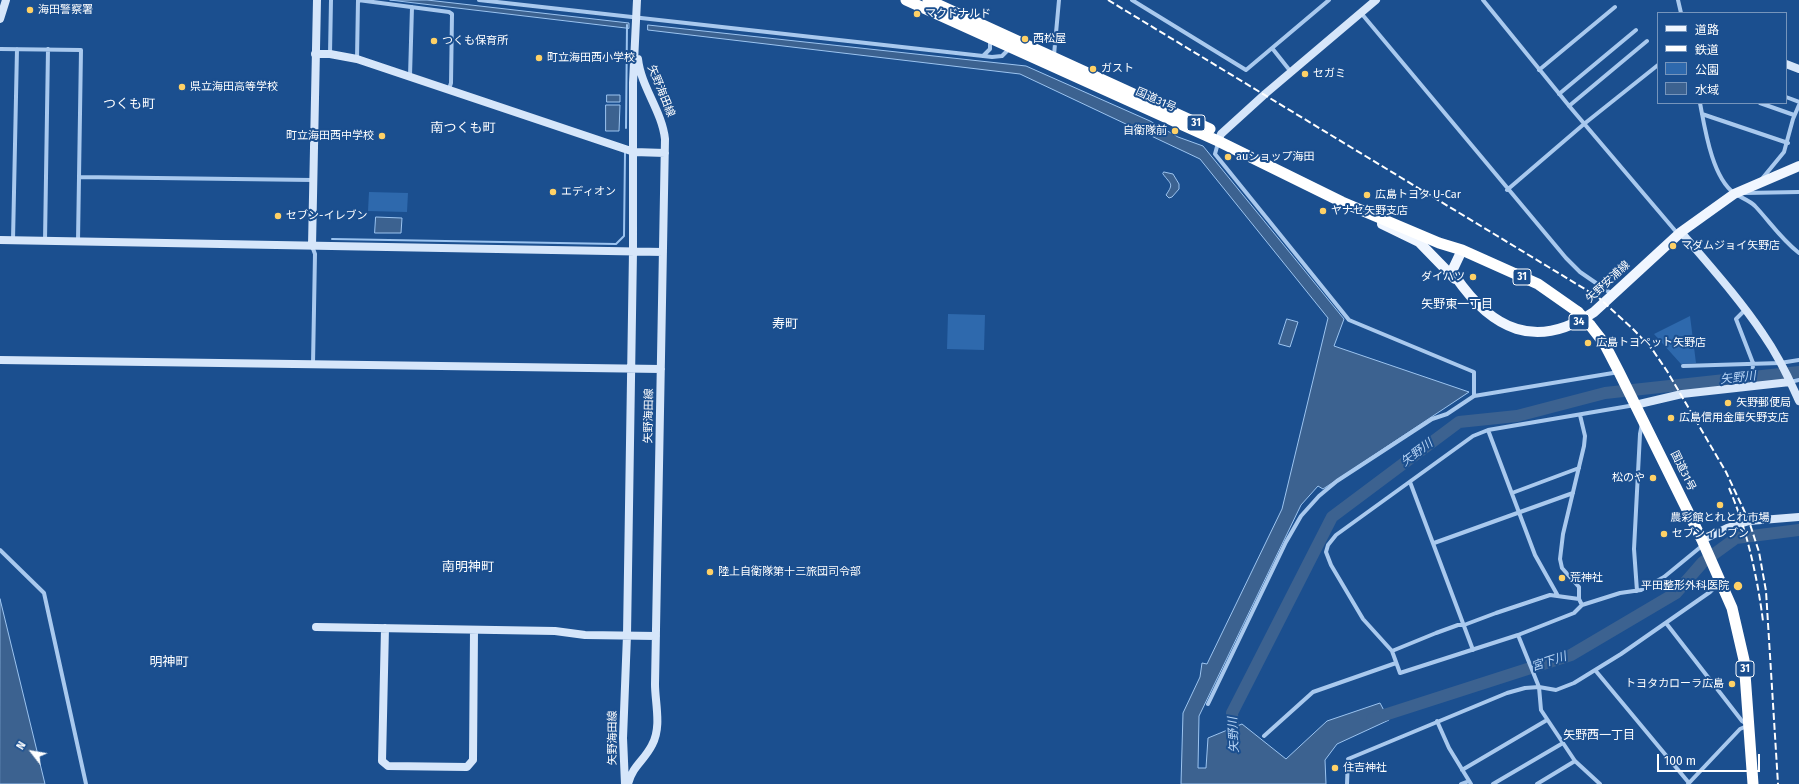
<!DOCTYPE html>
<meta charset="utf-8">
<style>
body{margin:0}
#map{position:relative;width:1799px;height:784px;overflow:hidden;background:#1b4f8f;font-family:"Fira Sans","Noto Sans JP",sans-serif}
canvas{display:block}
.legend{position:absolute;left:1657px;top:12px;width:130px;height:92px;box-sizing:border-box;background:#1b4f8f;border:1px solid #7695bc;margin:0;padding:5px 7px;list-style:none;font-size:12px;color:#fff}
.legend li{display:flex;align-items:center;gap:8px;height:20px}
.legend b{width:20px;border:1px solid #7695bc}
.north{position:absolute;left:12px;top:732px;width:40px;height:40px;-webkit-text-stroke:3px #1b4f8f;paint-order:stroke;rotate:301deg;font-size:11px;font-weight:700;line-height:16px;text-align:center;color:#fff}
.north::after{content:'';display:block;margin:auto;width:14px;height:18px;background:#fff;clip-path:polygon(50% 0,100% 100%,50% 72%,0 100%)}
.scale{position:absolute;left:1657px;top:754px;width:103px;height:18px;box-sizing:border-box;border:2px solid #fff;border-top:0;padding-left:5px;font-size:12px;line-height:14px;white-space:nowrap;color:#fff;-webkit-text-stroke:3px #1b4f8f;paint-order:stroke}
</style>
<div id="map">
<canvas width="1799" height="784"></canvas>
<ul class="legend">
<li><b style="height:5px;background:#f0f6ff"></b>道路</li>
<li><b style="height:5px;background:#fff"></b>鉄道</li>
<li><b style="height:11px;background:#2e69ad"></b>公園</li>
<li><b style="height:11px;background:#3c6290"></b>水域</li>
</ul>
<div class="north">N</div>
<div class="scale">100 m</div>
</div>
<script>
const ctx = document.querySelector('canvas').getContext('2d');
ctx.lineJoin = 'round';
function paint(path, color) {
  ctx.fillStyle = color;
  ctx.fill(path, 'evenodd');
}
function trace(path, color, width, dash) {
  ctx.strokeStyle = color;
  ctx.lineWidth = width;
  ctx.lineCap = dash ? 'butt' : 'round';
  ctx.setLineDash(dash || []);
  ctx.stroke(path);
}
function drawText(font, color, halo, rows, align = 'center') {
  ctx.font = font + ' "Fira Sans","Noto Sans JP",sans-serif';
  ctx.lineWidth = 4;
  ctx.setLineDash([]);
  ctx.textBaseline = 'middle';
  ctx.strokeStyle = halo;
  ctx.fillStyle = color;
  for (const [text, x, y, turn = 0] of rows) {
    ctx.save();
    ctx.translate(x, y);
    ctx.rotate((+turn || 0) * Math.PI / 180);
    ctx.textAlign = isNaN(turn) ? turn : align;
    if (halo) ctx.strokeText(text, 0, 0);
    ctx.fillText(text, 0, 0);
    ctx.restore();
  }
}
paint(new Path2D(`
 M369 192 408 193 407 212 368 211Z
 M948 314 985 315 984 350 947 349Z
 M1690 316 1696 363 1681 364 1654 334Z`), '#2e69ad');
const water = new Path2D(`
 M390 0H427L629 23V28Z
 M648 25 1026 66 1150 121 1178 137 1203 146 1344 319 1334 346 1469 392 1323 489 1318 486 1301 505 1199 716 1198 768H1206L1208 738 1242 724 1286 759 1327 721 1380 703 1389 720 1337 744 1325 760 1326 784H1181L1183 713 1200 677 1202 663 1207 664 1282 509 1328 318 1200 159 1020 74 648 30Z
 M607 95H620V102H607Z
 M606 105H620L619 131H606Z
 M1164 172 1173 174 1179 184V189L1172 197 1169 198 1166 195C1174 183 1171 185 1163 174Z
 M376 217 402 218 401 233H375Z
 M1287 319 1298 322 1290 347 1279 344Z
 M0 599 45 784H0Z`);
paint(water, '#3c6290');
trace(water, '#9cc4f0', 1);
trace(new Path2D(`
 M626 128 627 25
 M332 239 616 244 624 236 625 153`), '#9cc4f0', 2);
trace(new Path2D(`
 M1372 719 1571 655 1676 593 1703 562 1736 538 1799 530
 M1234 743 1232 713 1332 517 1459 422 1517 416 1605 393 1799 372`), '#3c6290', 12);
trace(new Path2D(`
 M358 0 449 12 452 14 451 83 449 89
 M479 0 992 57 1002 56 1010 48
 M1132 0 1246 70 1329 0
 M1483 0 1570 107 1678 234
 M1678 0 1681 13
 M1361 13 1566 258 1580 272 1612 294
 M1272 48 1291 72
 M0 49 81 50 78 241
 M330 54 331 0
 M984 55 990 49V39
 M1054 55 1059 0
 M357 59 358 0
 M1539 70 1615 7
 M410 76 412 7
 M1559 94 1636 30
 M1786 97 1799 102
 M1700 103C1705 129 1712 177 1734 193 1741 198 1749 200 1755 206 1770 222 1781 239 1799 253
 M1760 103 1794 115
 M1569 106 1647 41
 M1702 114 1788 143
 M1218 143 1215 154 1349 320 1474 372V396
 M79 177 312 180
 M1761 180 1784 152 1793 119 1799 105
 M1507 190 1584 124 1658 65
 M1745 193 1799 192
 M13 240 17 49
 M45 241 48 49
 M312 246 315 254 313 364
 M1745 310 1736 319 1753 363 1752 386
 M1683 366 1780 363 1799 360
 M1790 382 1799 380
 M1635 405 1488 430 1473 436 1336 535 1328 545 1326 552 1331 565 1363 619 1392 651 1400 673 1518 635 1574 613 1582 605 1620 593 1641 590 1664 577 1703 545
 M1488 430 1535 555 1558 596
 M1410 482 1473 650
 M1512 493 1579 468
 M1434 543 1573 493
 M0 550 44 593 86 784
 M1637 591 1634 549 1640 434 1642 424
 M1579 599V587L1562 568 1560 559 1563 534 1584 446 1585 436 1580 415
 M1666 623 1742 721 1747 724
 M1518 635 1539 687 1541 710 1575 761 1600 784
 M1392 651 1436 633 1458 625H1464L1496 613 1550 595 1579 599 1582 605
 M1595 670 1689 783
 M1208 704 1286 542 1301 516 1319 496 1337 481 1432 419 1447 414 1474 396 1619 372
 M1437 721 1449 748 1471 784
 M1264 736 1313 692 1396 663
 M1462 770 1547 720
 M1347 784 1348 759 1507 693 1525 688 1539 687 1556 690 1574 683 1621 654 1710 592 1719 583
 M1461 784 1469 781
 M1493 784 1563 743
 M1537 784 1575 761
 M1688 784 1740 729 1747 726`), '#a9c9ee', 4);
trace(new Path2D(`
 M0 19 6 0
 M315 54H330L357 59 634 152 665 153
 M1786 64 1799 69
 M1218 141 1221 134 1265 94 1376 0
 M1681 232C1709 265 1739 298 1763 334 1777 354 1789 378 1799 401
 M0 240 663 252
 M312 246 317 0
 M0 360 661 369
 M1635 405 1682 394 1790 382
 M1702 540 1727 528 1749 521 1799 517
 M316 627 555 631 585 635 656 636
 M385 628 382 761 388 766 467 767 473 760 474 630
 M625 784 623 738 627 635 633 251V83L637 0
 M628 784C633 765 644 761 652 745 662 727 655 703 655 684L665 139C662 111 641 87 638 59`), '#d6e6fa', 8);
trace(new Path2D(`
 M1382 224 1419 242 1455 279
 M1462 250 1453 269 1455 276C1492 330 1536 351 1594 312L1681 232 1734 194 1799 166`), '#f0f6ff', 10);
trace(new Path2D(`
 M906 0 1218 141 1342 202 1439 243 1462 250 1538 284 1578 312
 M928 0 1210 129
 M1590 325 1604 343 1619 372 1702 540 1732 608 1744 660 1753 784`), '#fff', 11);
trace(new Path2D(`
 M1108 0 1598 297 1633 329 1652 349 1667 371 1726 472 1749 521 1759 552 1766 591 1778 784
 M1729 488C1747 530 1757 575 1763 621`), '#fff', 2, [7, 3]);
trace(new Path2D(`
 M1578 312 1590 325`), '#fff', 11);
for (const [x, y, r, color] of [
 [30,10,4,"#ffd166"],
 [917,14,4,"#ffd166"],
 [1025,39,4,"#ffd166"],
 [434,41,4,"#ffd166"],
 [539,58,4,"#ffd166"],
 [1093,69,4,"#ffd166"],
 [1305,74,4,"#ffd166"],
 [182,87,4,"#ffd166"],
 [1175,131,4,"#ffd166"],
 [382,136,4,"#ffd166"],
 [1228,157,4,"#ffd166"],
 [553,192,4,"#ffd166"],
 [1367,195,4,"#ffd166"],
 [1323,211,4,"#ffd166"],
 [278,216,4,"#ffd166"],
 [1673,246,4,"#ffd166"],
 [1473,277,4,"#ffd166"],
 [1588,343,4,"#ffd166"],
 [1728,403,4,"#ffd166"],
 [1671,418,4,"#ffd166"],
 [1653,478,4,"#ffd166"],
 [1720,505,4,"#ffd166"],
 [1664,534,4,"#ffd166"],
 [710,572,4,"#ffd166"],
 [1562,578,4,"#ffd166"],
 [1738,586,5,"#ffd166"],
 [1732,684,4,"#ffd166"],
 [1335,768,4,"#ffd166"]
]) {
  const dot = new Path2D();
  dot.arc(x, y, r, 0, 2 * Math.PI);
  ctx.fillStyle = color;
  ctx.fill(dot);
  trace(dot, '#1b4f8f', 1.5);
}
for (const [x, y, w] of [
 [1196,123,18],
 [1522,277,18],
 [1579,322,20],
 [1745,669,18]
]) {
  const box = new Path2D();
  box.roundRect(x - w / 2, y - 8, w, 16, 3);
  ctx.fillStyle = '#1b4f8f';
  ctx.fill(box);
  trace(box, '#fff', 1);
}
drawText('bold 10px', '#fff', null, [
 ["31",1196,123],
 ["31",1522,277],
 ["34",1579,322],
 ["31",1745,669]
]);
drawText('11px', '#fff', '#1b4f8f', [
 ["海田警察署",38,10],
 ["マクドナルド",925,14],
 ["西松屋",1033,39],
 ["つくも保育所",442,41],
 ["町立海田西小学校",547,58],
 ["ガスト",1101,69],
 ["セガミ",1313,74],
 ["県立海田高等学校",190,87],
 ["自衛隊前",1167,131,"right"],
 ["町立海田西中学校",374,136,"right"],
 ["auショップ海田",1236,157],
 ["エディオン",561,192],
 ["広島トヨタ U-Car",1375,195],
 ["ヤナセ矢野支店",1331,211],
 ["セブン-イレブン",286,216],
 ["マダムジョイ矢野店",1681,246],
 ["ダイハツ",1465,277,"right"],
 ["広島トヨペット矢野店",1596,343],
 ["矢野郵便局",1736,403],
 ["広島信用金庫矢野支店",1679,418],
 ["松のや",1645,478,"right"],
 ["農彩館とれとれ市場",1720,518,"center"],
 ["セブンイレブン",1672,534],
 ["陸上自衛隊第十三旅団司令部",718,572],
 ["荒神社",1570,578],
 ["平田整形外科医院",1729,586,"right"],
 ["トヨタカローラ広島",1724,684,"right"],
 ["住吉神社",1343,768]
], 'left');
drawText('11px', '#fff', '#1b4f8f', [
 ["矢野海田線",661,91,68],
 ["国道31号",1156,100,24],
 ["矢野安浦線",1608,282,-43],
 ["矢野海田線",649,416,-89],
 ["国道31号",1683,471,64],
 ["矢野海田線",613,738,-90]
]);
drawText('12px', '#fff', '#1b4f8f', [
 ["矢野東一丁目",1457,305],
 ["矢野西一丁目",1599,736]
]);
drawText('italic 12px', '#b5d3f5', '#1b4f8f', [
 ["矢野川",1738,378,-6],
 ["矢野川",1417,453,-37],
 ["宮下川",1549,662,-18],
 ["矢野川",1234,735,-93]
]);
drawText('13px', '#fff', '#1b4f8f', [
 ["つくも町",129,104],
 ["南つくも町",463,128],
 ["寿町",785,324],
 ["南明神町",468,567],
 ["明神町",169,662]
]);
</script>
